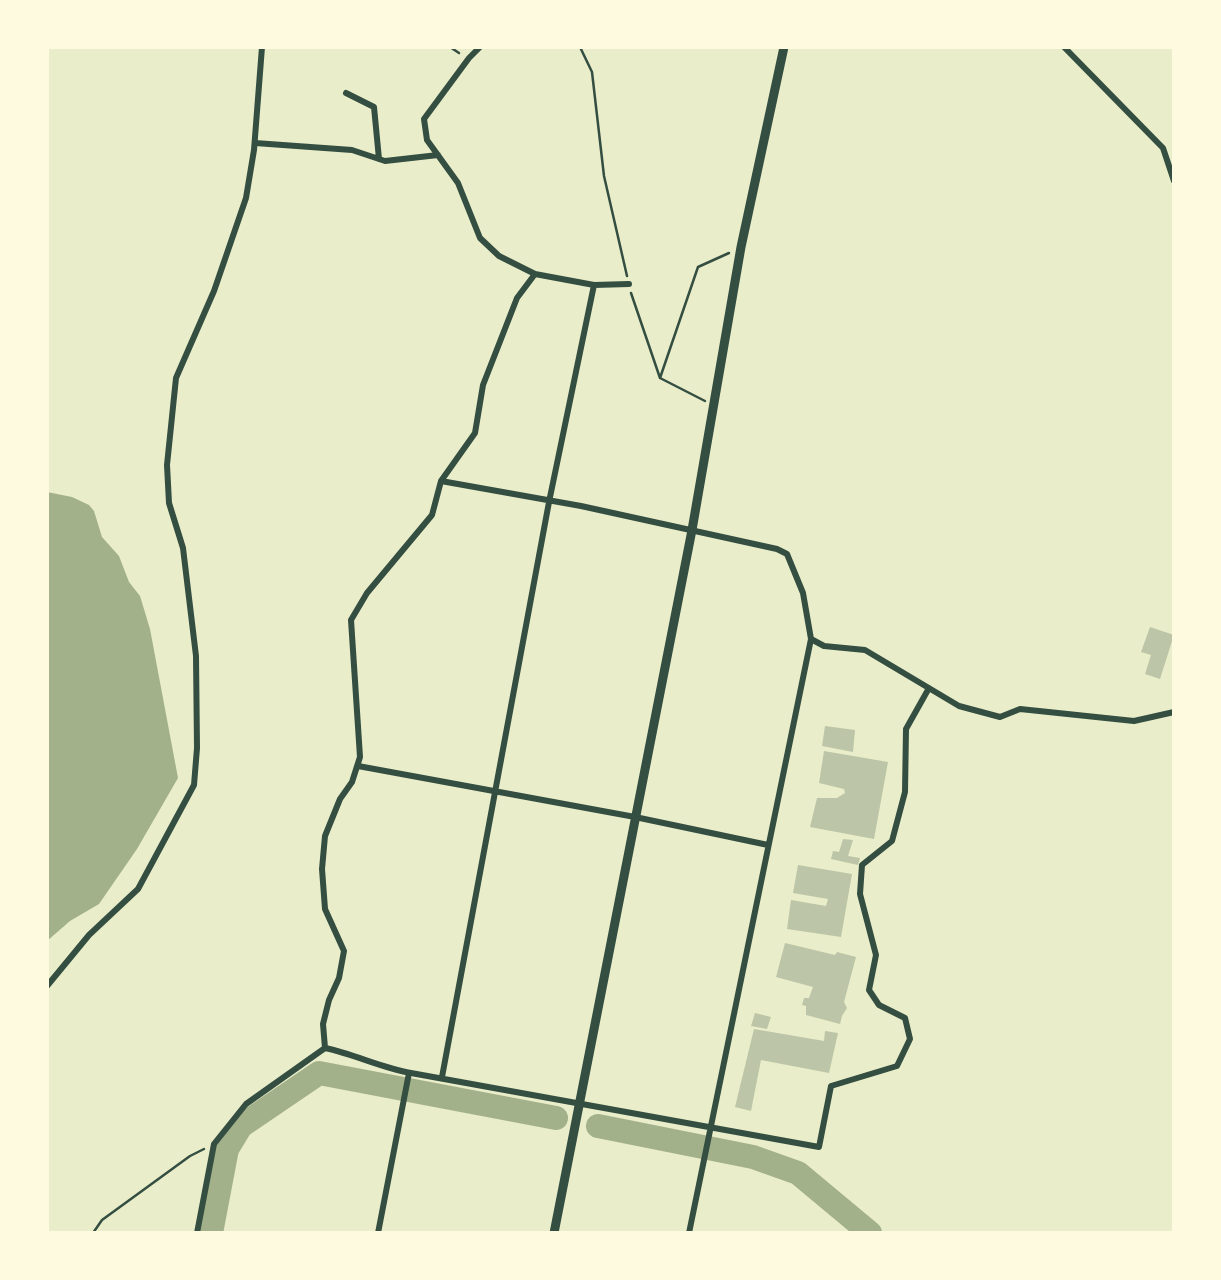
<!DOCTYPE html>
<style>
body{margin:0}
#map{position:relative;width:1221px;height:1280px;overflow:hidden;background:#e9edc9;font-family:Jost,sans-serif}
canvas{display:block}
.frame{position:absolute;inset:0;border:49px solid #fefae0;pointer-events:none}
</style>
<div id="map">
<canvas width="1221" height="1280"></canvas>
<div class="frame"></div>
</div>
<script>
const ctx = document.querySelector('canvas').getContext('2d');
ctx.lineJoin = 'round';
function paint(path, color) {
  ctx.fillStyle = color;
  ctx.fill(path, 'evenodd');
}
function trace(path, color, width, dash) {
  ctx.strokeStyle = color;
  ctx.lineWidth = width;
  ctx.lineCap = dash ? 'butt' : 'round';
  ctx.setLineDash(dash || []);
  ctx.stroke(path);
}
paint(new Path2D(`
 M47 492 72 497 89 505 94 511 102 537 119 556 129 582 140 596 150 629 178 778 137 849 99 904 70 921 47 941Z`), '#a3b18a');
trace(new Path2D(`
 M598 1126 753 1157 798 1173 870 1233
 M211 1233 227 1149 241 1126 319 1073 556 1118`), '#a3b18a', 24);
paint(new Path2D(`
 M1150 627 1174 635 1160 679 1145 674 1151 655 1141 652Z
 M825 726 855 730 853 752 822 746Z
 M824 751 888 762 874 839 810 827 817 798H837L845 793 844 789 819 783Z
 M843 839 853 840 848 856 860 858 858 865 831 859 833 851 839 852Z
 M798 865 852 874 841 937 787 929 791 900 826 906 828 899 793 893Z
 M785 943 835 955 837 952 856 957 844 1002 847 1008 842 1016 840 1024 806 1015V1006L802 1005 804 998H809L813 987 776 977Z
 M755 1013 771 1017 767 1029 751 1026Z
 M754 1029 824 1041 825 1031 838 1033 829 1073 761 1060 751 1111 735 1107Z`), '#bcc5a7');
trace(new Path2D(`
 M450 47 459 53
 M580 47 592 72 604 176 627 276
 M631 293 660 378 705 401
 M660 378 698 267 729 253
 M93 1233 102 1220 190 1156 204 1149`), '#344e41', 2.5);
trace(new Path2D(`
 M1064 47 1163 148 1174 181
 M346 93 374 107 379 159
 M255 143 352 150 385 161 438 155
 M594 285 629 284
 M441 481 581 506 777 549 787 554 803 593 811 639 824 646 865 650 959 706 1000 717 1020 709 1134 721 1174 712
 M358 766 635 817 768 845
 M47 986 89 935 138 889 194 785 197 748 196 656 183 548 169 503 167 465 176 378 214 291 246 198 254 150 262 47
 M325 1048 323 1024 329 1000 339 978 344 951 325 909 322 869 325 836 340 799 352 782 360 757 351 620 367 593 432 515 441 481 475 433 483 385 517 298 535 274
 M442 1077 549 502 594 285 535 274 499 256 480 238 458 183 427 140 424 119 469 58 480 47
 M197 1233 214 1144 246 1104 325 1048C354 1054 382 1068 411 1073 547 1098 683 1123 819 1147L831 1086 897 1066 910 1039 905 1018 879 1005 869 990 876 955 860 894 862 865 892 841 905 792 906 729 929 688
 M378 1233 409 1073
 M689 1233 811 639`), '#344e41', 6);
trace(new Path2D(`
 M554 1233 692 530 741 247 784 47`), '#344e41', 9);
</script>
